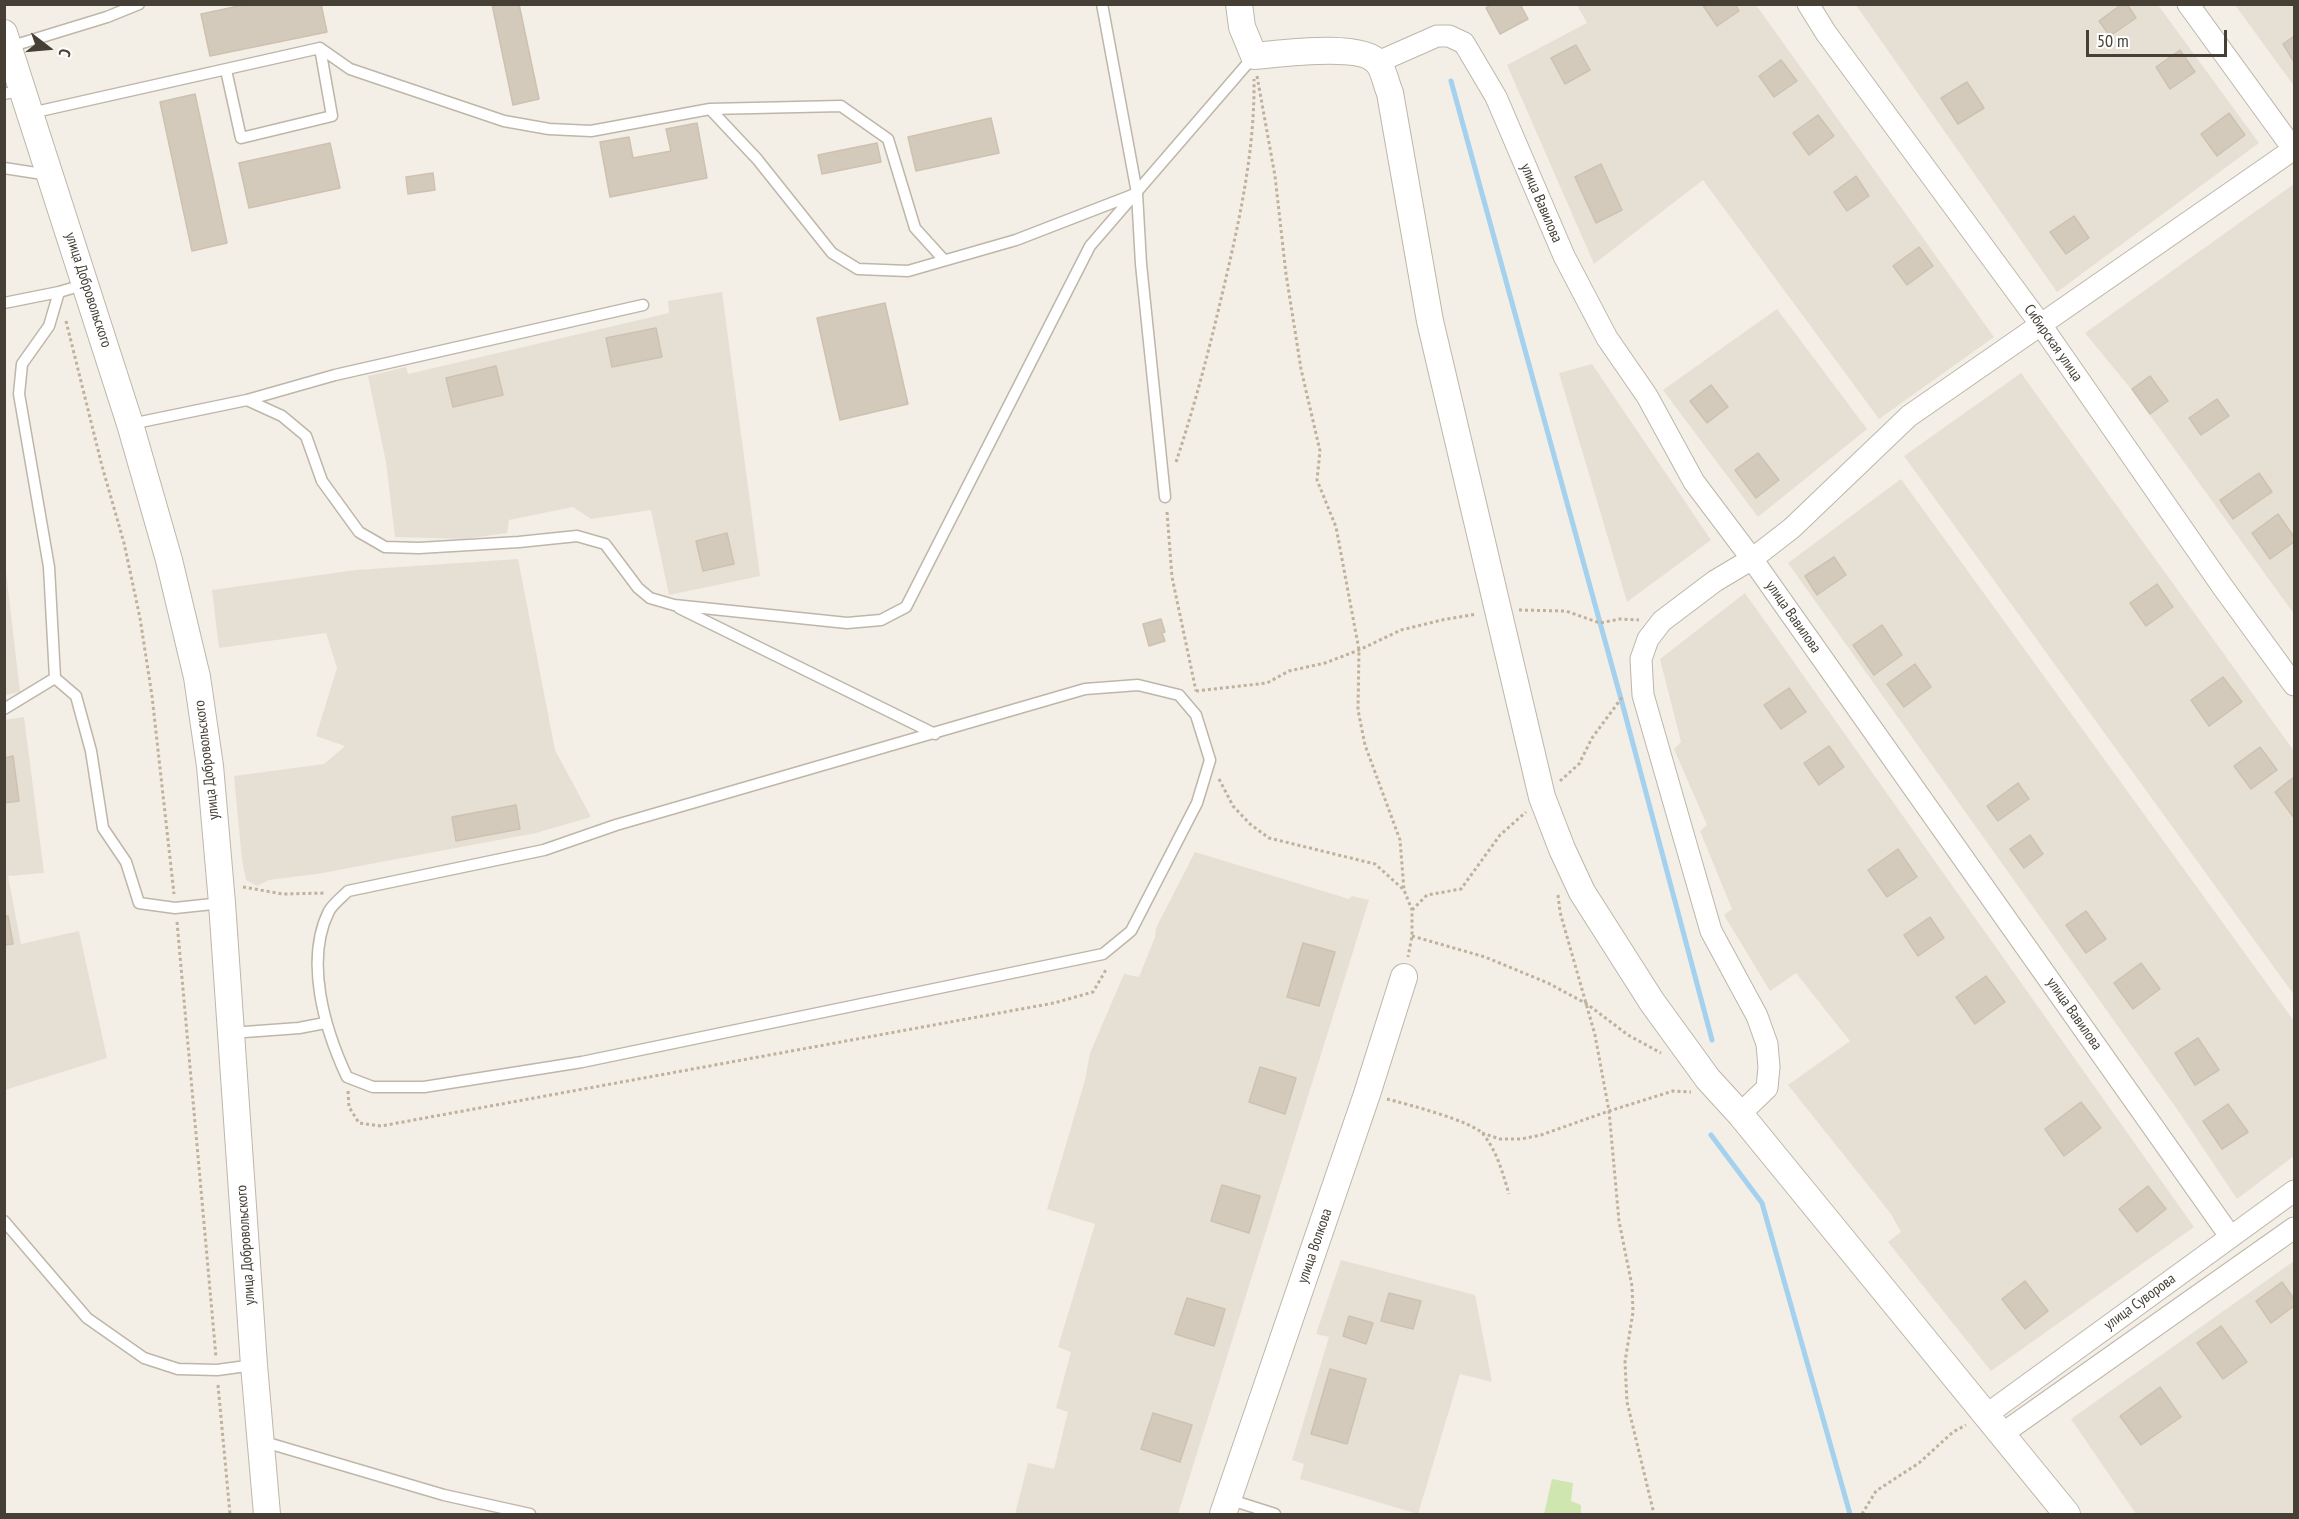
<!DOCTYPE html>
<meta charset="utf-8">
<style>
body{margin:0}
#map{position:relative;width:2299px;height:1519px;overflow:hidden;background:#f3eee6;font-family:"PT Sans Narrow",sans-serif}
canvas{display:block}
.frame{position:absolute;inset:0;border:6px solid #453f36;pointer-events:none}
.north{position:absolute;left:18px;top:18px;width:60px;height:60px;-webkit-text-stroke:4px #fff;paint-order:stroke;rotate:106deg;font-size:16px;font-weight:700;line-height:24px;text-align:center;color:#453f36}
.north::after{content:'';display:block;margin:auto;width:21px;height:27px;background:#453f36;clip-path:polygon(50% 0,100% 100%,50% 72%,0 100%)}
.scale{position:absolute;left:2086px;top:30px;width:141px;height:27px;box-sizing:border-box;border:3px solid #453f36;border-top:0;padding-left:8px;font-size:18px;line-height:21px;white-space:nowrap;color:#453f36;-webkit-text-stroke:4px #fff;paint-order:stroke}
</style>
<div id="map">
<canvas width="2299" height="1519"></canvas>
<div class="frame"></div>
<div class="north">С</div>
<div class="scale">50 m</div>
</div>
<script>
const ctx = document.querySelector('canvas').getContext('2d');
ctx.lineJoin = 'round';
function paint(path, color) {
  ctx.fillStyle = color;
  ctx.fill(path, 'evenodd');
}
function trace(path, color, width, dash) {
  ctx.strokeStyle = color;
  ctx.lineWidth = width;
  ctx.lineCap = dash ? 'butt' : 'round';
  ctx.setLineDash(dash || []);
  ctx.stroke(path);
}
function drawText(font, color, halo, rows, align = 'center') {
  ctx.font = font + ' "PT Sans Narrow",sans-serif';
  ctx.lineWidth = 5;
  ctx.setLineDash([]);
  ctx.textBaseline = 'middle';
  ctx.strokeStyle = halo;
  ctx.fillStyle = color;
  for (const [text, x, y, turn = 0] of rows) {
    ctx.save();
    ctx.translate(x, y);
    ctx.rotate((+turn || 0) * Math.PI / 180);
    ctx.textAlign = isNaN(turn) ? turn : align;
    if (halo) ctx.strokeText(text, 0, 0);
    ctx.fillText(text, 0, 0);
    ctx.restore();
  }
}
paint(new Path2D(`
 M1577 5H1756L1994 337 1879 419 1703 180 1594 264 1507 65 1587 23Z
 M1856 5H2158L2259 143 2057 292Z
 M2235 5H2294V86Z
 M2294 184V614L2131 389 2085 333Z
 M722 292 760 576 669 595 651 510 591 519 573 507 509 520 507 533 464 539 395 537 386 462 368 376 406 367 408 374 669 313 668 301Z
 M1777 309 1867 429 1758 517 1663 390Z
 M1592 364 1711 540 1627 602 1559 373Z
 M2021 373 2294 751V995L1904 456Z
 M1901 479 2294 1021V1156L2237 1199 2179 1112 1788 563Z
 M518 559 555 750 591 817 536 833 317 874 269 880 257 886 246 880 242 860 234 776 324 764 345 746 316 736 337 668 326 633 219 648 212 590 356 570Z
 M5 563 20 692 5 695H4Z
 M1745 593 2194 1227 1991 1371 1888 1242 1901 1232 1891 1214 1788 1085 1850 1041 1796 973 1770 991 1724 915 1732 909 1700 831 1707 825 1674 749 1681 742 1660 659Z
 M24 717 44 873 8 876 21 944 79 931 107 1058 5 1090 4 720Z
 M1195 852 1349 899 1352 896 1369 900 1178 1514H1015L1028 1463 1054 1469 1068 1412 1056 1408 1071 1352 1058 1347 1095 1224 1047 1209 1085 1080 1090 1053 1124 974 1139 977 1155 937 1156 928Z
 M1341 1260 1475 1295 1492 1382 1460 1374 1418 1514 1300 1479 1304 1464 1292 1460 1329 1337 1316 1334Z
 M2294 1261V1514H2136L2071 1419Z`), '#e6e0d4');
paint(new Path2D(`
 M1552 1479 1573 1483 1571 1501 1581 1505V1514H1544Z`), '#cfe6b0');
trace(new Path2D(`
 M1451 81 1621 699 1712 1040
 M1711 1135 1762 1203 1850 1514`), '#a4d2ee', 5);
const building = new Path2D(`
 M248 4H321L327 32 210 56 201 14Z
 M492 4H519L539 99 513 105Z
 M1493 4H1520L1528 19 1500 34 1486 8Z
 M1702 4H1735L1739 11 1717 26Z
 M2122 4H2127L2136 18 2110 36 2099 21Z
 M2294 36V62L2283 44Z
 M1576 45 1590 70 1565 84 1551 58Z
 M2180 50 2195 72 2170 89 2156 67Z
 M1781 60 1797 81 1774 97 1759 76Z
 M1967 82 1984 108 1958 124 1941 98Z
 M195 94 227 243 192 251 160 102Z
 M2229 113 2245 135 2217 156 2201 134Z
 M1818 115 1834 136 1809 155 1793 133Z
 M991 118 999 153 916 171 908 137Z
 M697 123 707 178 610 197 600 142 629 137 633 158 671 151 666 129Z
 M330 143 340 188 249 208 239 163Z
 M877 143 881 162 822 174 818 155Z
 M1601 164 1622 210 1596 223 1575 177Z
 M433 173 435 190 408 194 406 177Z
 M1856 176 1869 196 1847 211 1834 192Z
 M2074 216 2089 238 2066 254 2050 232Z
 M1919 247 1933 266 1907 285 1893 266Z
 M885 303 908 404 840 420 817 318Z
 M656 328 662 357 612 367 606 338Z
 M496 366 503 395 453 407 446 378Z
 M2150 376 2168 401 2150 414 2132 389Z
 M1711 385 1728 407 1707 423 1690 401Z
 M2217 399 2229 416 2201 435 2189 418Z
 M1758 453 1779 480 1756 498 1735 470Z
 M2259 473 2272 492 2233 519 2220 500Z
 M2278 514 2294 537V542L2270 559 2252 533Z
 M727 533 734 564 703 571 696 541Z
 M1834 557 1846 575 1817 595 1805 576Z
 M2157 584 2173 607 2146 626 2130 603Z
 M1161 619 1165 632 1162 633 1165 641 1149 646 1143 624Z
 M1882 625 1902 655 1874 675 1853 645Z
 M1915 664 1931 687 1904 707 1887 684Z
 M2223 677 2242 702 2209 726 2191 700Z
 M1789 688 1806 712 1781 729 1764 705Z
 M1829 746 1844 767 1819 785 1804 763Z
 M2260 747 2277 770 2251 789 2234 766Z
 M13 756 19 801 4 803V758Z
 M2294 777V818L2275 792Z
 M2018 783 2029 799 1998 821 1987 806Z
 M516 805 520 829 456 841 452 817Z
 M2030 835 2043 854 2024 868 2010 849Z
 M1898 849 1917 877 1887 897 1868 870Z
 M2086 911 2106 939 2086 953 2066 925Z
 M4 916H8L13 944 4 945Z
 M1930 917 1944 938 1918 956 1904 935Z
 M1303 943 1335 952 1319 1006 1287 997Z
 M2141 963 2160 989 2133 1009 2114 983Z
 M1986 976 2005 1002 1975 1024 1956 997Z
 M2198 1038 2219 1070 2195 1085 2175 1053Z
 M1260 1067 1296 1078 1285 1114 1249 1102Z
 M2081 1102 2101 1128 2064 1156 2045 1129Z
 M2228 1104 2248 1132 2222 1149 2203 1121Z
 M1222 1185 1260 1196 1249 1233 1211 1221Z
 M2148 1186 2166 1209 2137 1232 2119 1209Z
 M2025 1281 2048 1311 2025 1329 2002 1299Z
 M2282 1282 2294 1299V1306L2271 1323 2256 1301Z
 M1389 1293 1421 1301 1413 1329 1381 1321Z
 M1187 1298 1225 1309 1214 1346 1175 1334Z
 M1349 1316 1373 1323 1366 1344 1343 1336Z
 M2221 1326 2247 1362 2223 1379 2197 1343Z
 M1330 1369 1366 1379 1347 1444 1311 1434Z
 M2160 1387 2181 1417 2141 1445 2120 1416Z
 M1153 1413 1192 1425 1180 1462 1141 1449Z`);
paint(building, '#d4cabc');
trace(building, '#cec1af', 1.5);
const service = new Path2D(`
 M1102 4 1137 193 1141 264 1165 497
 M9 47 107 17 139 4
 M320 48 350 69 504 121 549 129 591 131 710 109 841 106 888 139 915 228 944 260
 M4 94 22 90
 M710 109 757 159 832 253 858 269 908 271 1016 240 1135 194
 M31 113 320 48 332 116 241 138 226 70
 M4 168 49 175
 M59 292 49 326 22 364 19 394 49 567 55 678 76 696 91 751 103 828 126 862 139 903 175 908 222 903
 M4 303 59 292 86 284
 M247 400 335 375 643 305
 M131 424 247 400 282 416 306 436 322 481 359 532 385 547 419 548 519 542 577 536 605 544 638 588 650 598 674 605 847 623 881 620 906 607 1090 246 1254 56
 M679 608 935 734
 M1138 685 1179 695 1196 715 1210 760 1197 803 1131 931 1103 954 582 1062 424 1087H373L347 1077C325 1030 304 961 329 911 333 904 342 897 348 891L544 850 616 825 1085 689Z
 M4 709 55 678
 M231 1033 299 1028 325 1023
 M4 1221 87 1318 144 1358 178 1369 217 1370 254 1365
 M261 1441 444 1495 530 1514
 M1228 1499 1275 1514`);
const minor = new Path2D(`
 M1808 4 1826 33 2041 325 2222 586 2294 685
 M2188 4 2294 150
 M1378 62 1437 36H1449L1464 43 1496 97 1564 256 1607 338 1647 396 1694 482 1752 559 2230 1236
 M1740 1114 1767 1088 1769 1067 1767 1044 1757 1016 1711 931 1643 695 1641 659 1648 639 1662 621 1715 581 1752 559 1792 528 1909 416 2294 149
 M1986 1415 2294 1191
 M2002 1434 2294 1228`);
const tertiary = new Path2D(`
 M1239 4 1242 27 1254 56C1279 54 1362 42 1378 63 1384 70 1386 84 1390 93L1430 321 1542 797 1562 849 1582 892 1652 1002 1708 1079 1740 1114 2067 1514
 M4 33 130 424 169 560 197 677 210 766 222 903 254 1365 267 1514
 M1223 1514 1367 1094 1404 977`);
trace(service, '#beb6a9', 13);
trace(minor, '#beb6a9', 23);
trace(tertiary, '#beb6a9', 28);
trace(new Path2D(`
 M1257 76 1275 176 1286 274 1301 369 1320 451 1317 480 1336 527 1359 650 1358 710 1365 745 1400 840 1404 890
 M66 321 102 466 124 543 140 618 152 696 174 894
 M1176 462C1194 408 1208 354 1221 299 1238 227 1255 154 1254 79
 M1167 512 1172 577 1196 691
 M1519 610 1566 611 1600 623 1620 619 1639 620
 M1196 691 1267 683 1289 671 1325 663 1359 650 1401 630 1442 620 1477 614
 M1219 779 1233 806 1250 824 1269 838 1375 864 1404 890 1412 910V936L1408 957
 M1560 781 1579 764 1592 738 1623 696
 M243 887 283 894 326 893
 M1558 895 1560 912 1595 1035 1609 1111 1619 1221 1632 1286 1633 1312 1625 1362 1627 1402 1654 1514
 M1412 910 1427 895 1461 889 1500 835 1526 812
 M177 922 216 1357
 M1412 936 1485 957 1548 983 1587 1004 1628 1035 1661 1053
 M348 1091 349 1107 359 1123 381 1126 1054 1003 1093 992 1107 968
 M1387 1099C1406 1104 1472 1121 1483 1134 1497 1151 1503 1174 1509 1194
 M1482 1133 1500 1139H1521L1541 1135 1609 1111 1673 1091 1691 1092
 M218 1385 230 1514
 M1862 1514 1876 1491 1919 1463 1953 1432 1966 1425`), '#bfb19b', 3, [3, 3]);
trace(service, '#fff', 10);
trace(minor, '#fff', 21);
trace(tertiary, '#fff', 26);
drawText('15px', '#453f36', '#fff', [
 ["улица Вавилова",1541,203,67],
 ["улица Добровольского",88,290,72],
 ["Сибирская улица",2053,343,55],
 ["улица Вавилова",1793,617,55],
 ["улица Добровольского",207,760,-97],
 ["улица Вавилова",2074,1014,55],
 ["улица Добровольского",246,1245,-94],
 ["улица Волкова",1315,1246,-71],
 ["улица Суворова",2140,1302,-36]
]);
</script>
